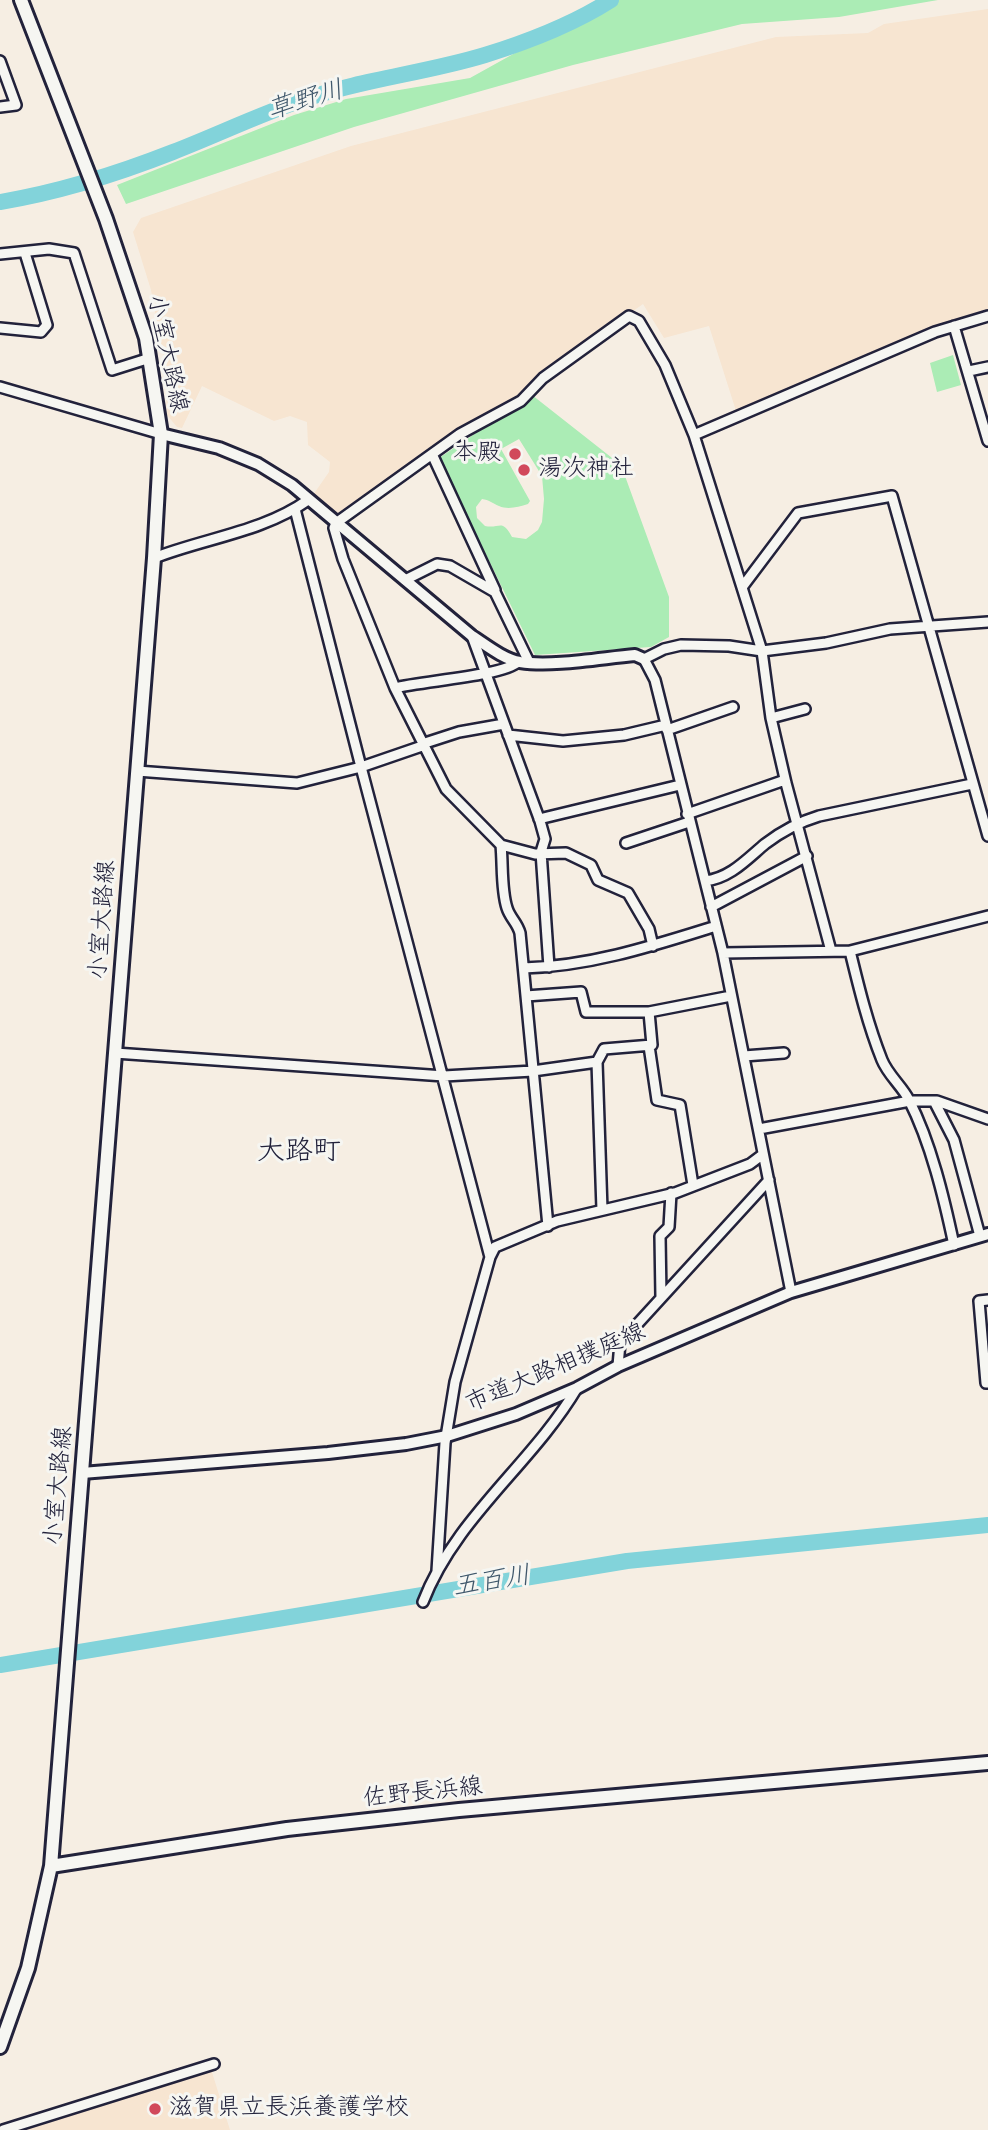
<!DOCTYPE html>
<meta charset="utf-8">
<style>
body{margin:0}
canvas{display:block;background:#f6eee3}
</style>
<canvas width="988" height="2130"></canvas>
<script>
const ctx = document.querySelector('canvas').getContext('2d');
ctx.lineJoin = 'round';
function paint(path, color) {
  ctx.fillStyle = color;
  ctx.fill(path, 'evenodd');
}
function trace(path, color, width, dash) {
  ctx.strokeStyle = color;
  ctx.lineWidth = width;
  ctx.lineCap = dash ? 'butt' : 'round';
  ctx.setLineDash(dash || []);
  ctx.stroke(path);
}
function drawText(font, color, halo, rows, align = 'center') {
  ctx.font = font + ' Mynerve,"Klee One",sans-serif';
  ctx.lineWidth = 6;
  ctx.setLineDash([]);
  ctx.textBaseline = 'middle';
  ctx.strokeStyle = halo;
  ctx.fillStyle = color;
  for (const [text, x, y, turn = 0] of rows) {
    ctx.save();
    ctx.translate(x, y);
    ctx.rotate((+turn || 0) * Math.PI / 180);
    ctx.textAlign = isNaN(turn) ? turn : align;
    if (halo) ctx.strokeText(text, 0, 0);
    ctx.fillText(text, 0, 0);
    ctx.restore();
  }
}
paint(new Path2D(`
 M988 9V312L952 322 737 414 709 326 664 338 643 304 539 378 520 397 431 448 338 516 313 495 329 472 330 462 308 445 307 422 290 416 274 421 202 386 182 428 177 427 167 415 165 366 151 290 133 232 141 218 351 146 776 37 868 33 884 24Z
 M211 2069 230 2130H23L142 2093 164 2081Z`), '#f7e5d1');
paint(new Path2D(`
 M610 0H938L839 17 742 24 573 65 354 127 126 204 117 185 294 115 346 99 470 78 524 48 597 3Z
 M953 355 961 385 937 392 930 363Z
 M532 395 621 465 669 597V637L651 647 535 655 439 458ZM519 439 542 476 544 499 542 522 538 530 526 539 512 537C502 518 500 529 485 526L477 518 476 507 482 499C489 500 492 503 499 506 508 510 518 507 528 504L530 501 501 449Z`), '#abecb5');
trace(new Path2D(`
 M0 202C60 192 117 174 173 152 217 135 260 114 305 99 364 79 426 73 485 55 527 42 575 23 611 0
 M0 1665 627 1561 988 1525`), '#82d3da', 16);
const minor = new Path2D(`
 M0 61 16 105 0 107
 M0 254 49 249 74 253 112 370 150 358
 M954 326 988 441
 M0 328 41 332 47 325 25 253
 M969 371 988 367
 M0 387 161 434
 M694 435 762 651 771 718 786 783 831 951
 M432 454 495 590
 M154 558C205 538 263 532 308 500
 M405 580 437 564 450 566 495 592 529 662
 M743 586 798 513 892 496 988 836
 M472 636 540 821 545 839 541 852 549 967
 M395 688C421 681 503 676 518 662
 M771 718 805 709
 M667 730 733 707
 M508 735 563 741 624 735 666 725
 M422 744 459 732 504 724
 M425 745 361 767 490 1257
 M137 771 297 783 361 767 295 509
 M687 814 785 780
 M539 819 680 785
 M626 843 689 822
 M501 845C503 865 501 890 507 908 510 918 517 922 520 933L548 1226
 M705 881C730 878 746 860 765 844 782 831 799 822 819 816L972 784
 M711 907 807 856
 M653 946 649 929 628 893 598 880 591 865 566 853 535 854 501 845 446 789 395 688 343 559 334 528 336 523 460 434 521 401 543 378 629 316 639 321 665 365 694 435 935 332 988 316
 M850 951C859 988 868 1025 882 1060 888 1075 902 1086 909 1100 931 1143 944 1198 954 1245
 M723 953 850 951 988 916
 M524 968C591 966 652 946 716 926
 M526 996 581 992 586 1012H649
 M649 1046 657 1100 680 1105 693 1185
 M115 1053 444 1076 533 1071 597 1062
 M744 1056 784 1053
 M934 1101 954 1140 980 1236
 M759 1129 910 1101H937L988 1119
 M602 1210 597 1062 604 1049 652 1045 649 1012 731 996
 M791 1292 723 953 655 680 644 659 664 649 681 645 729 646 762 651 826 643 890 629 988 622
 M661 1298 660 1236 669 1227 671 1193
 M988 1300 979 1301 986 1383H988
 M618 1366 620 1343 769 1180
 M437 1571 445 1443 455 1382 490 1257 495 1247 557 1221 675 1193 750 1164 762 1155
 M423 1602C455 1518 532 1464 577 1388
 M3 2130 214 2064`);
const tertiary = new Path2D(`
 M161 434 219 448 258 464 292 485 472 636C486 645 503 659 520 662 553 667 601 658 635 655L644 659
 M82 1473 328 1453 406 1444 447 1436 516 1414 577 1388 618 1366 791 1292 988 1234`);
const secondary = new Path2D(`
 M21 0 106 219 146 338 161 434 154 558 51 1866
 M0 2047 28 1968 51 1866 287 1829 459 1810 988 1763`);
trace(minor, '#22223b', 14);
trace(tertiary, '#22223b', 16);
trace(secondary, '#22223b', 18);
trace(minor, '#f6f6f2', 9);
trace(tertiary, '#f6f6f2', 10);
trace(secondary, '#f6f6f2', 12);
for (const [x, y, r, color] of [
 [515,454,7,"#d1495b"],
 [524,470,7,"#d1495b"],
 [155,2109,7,"#d1495b"]
]) {
  const dot = new Path2D();
  dot.arc(x, y, r, 0, 2 * Math.PI);
  ctx.fillStyle = color;
  ctx.fill(dot);
  trace(dot, '#f6f6f2', 2.5);
}
drawText('24px', '#22223b', '#f6f6f2', [
 ["小室大路線",166,354,78],
 ["小室大路線",104,920,-86],
 ["市道大路相撲庭線",556,1369,-23],
 ["小室大路線",60,1486,-85],
 ["佐野長浜線",423,1794,-6]
]);
drawText('24px', '#22223b', '#f6f6f2', [
 ["本殿",501,454,"right"],
 ["湯次神社",538,470],
 ["滋賀県立長浜養護学校",169,2109]
], 'left');
drawText('italic 26px', '#3f576b', '#f6f6f2', [
 ["草野川",306,102,-17],
 ["五百川",492,1583,-9]
]);
drawText('28px', '#22223b', '#f6f6f2', [
 ["大路町",299,1153]
]);
</script>
